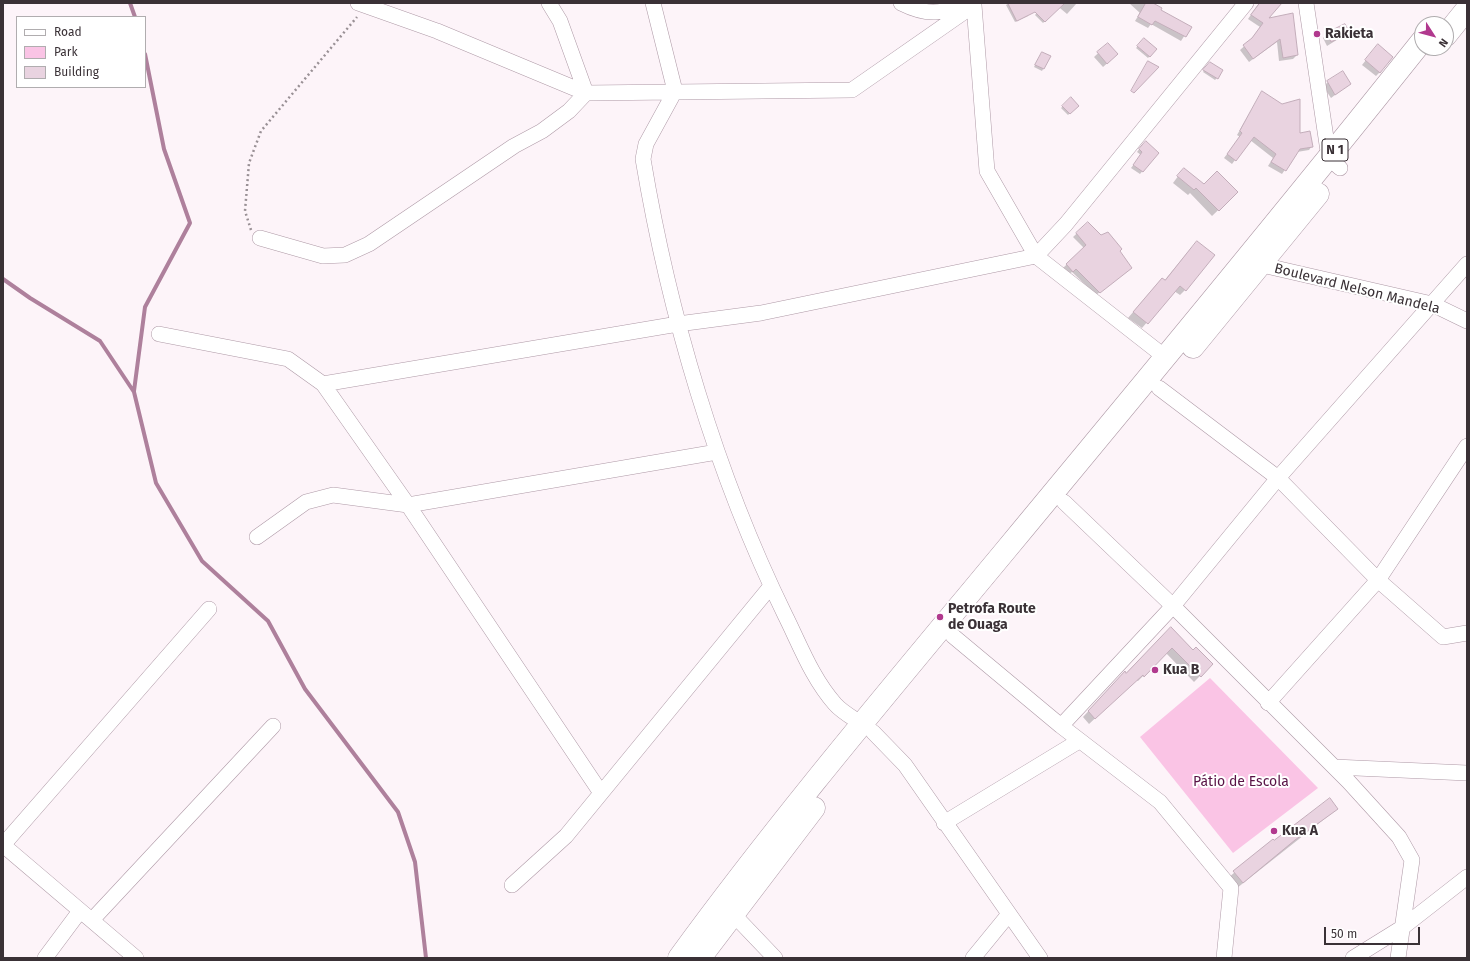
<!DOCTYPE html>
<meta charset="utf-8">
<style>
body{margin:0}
#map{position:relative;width:1470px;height:961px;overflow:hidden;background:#fdf4f9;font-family:"Fira Sans",sans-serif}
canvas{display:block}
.frame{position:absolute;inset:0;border:4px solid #3a3136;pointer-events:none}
.legend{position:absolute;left:16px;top:16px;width:130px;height:72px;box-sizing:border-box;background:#fff;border:1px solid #b0adaf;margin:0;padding:5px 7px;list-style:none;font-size:12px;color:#3a3136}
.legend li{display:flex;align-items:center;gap:8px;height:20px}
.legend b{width:20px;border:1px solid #b0adaf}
.north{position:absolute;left:1414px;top:16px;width:40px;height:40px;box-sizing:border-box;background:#fff;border:1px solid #b0adaf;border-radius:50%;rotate:126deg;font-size:11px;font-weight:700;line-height:16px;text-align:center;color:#3a3136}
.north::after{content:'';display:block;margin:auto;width:14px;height:18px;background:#b1398e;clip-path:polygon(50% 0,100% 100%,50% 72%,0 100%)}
.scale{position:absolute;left:1324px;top:927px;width:96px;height:18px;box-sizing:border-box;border:2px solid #3a3136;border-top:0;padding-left:5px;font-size:12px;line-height:14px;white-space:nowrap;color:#3a3136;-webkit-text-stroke:3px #fff;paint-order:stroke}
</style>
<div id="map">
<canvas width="1470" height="961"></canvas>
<div class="frame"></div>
<ul class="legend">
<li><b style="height:5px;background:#fff"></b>Road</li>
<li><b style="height:11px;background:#fac4e5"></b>Park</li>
<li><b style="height:11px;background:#e9d3e0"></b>Building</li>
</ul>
<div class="north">N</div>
<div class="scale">50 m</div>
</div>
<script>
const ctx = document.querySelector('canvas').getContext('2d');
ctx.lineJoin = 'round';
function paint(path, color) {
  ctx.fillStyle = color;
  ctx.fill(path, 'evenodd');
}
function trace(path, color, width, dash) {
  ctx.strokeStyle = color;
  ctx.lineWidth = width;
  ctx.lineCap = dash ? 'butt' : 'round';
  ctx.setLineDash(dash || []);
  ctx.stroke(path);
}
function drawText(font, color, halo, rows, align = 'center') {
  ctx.font = font + ' "Fira Sans",sans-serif';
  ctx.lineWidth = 4;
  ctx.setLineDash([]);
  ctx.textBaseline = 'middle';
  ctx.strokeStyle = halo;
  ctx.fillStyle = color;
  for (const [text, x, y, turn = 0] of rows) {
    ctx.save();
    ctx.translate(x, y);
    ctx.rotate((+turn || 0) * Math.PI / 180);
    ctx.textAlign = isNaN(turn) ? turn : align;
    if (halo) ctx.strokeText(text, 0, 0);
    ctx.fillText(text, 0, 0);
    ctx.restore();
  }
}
paint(new Path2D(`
 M1210 678 1318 788 1233 853 1140 737Z`), '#fac4e5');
paint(new Path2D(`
 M1009 3H1024L1028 16 1015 22 1006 5Z
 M1054 3H1077L1067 14Z
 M1129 3H1151L1159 11 1190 27 1181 41 1151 24 1148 28 1135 21 1140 13Z
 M1259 3H1280L1266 19 1297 55 1293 59 1279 61 1277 42 1249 62 1240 50 1250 41 1260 27 1248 19Z
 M1043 6 1052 14 1043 23 1035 15Z
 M1348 33 1327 46 1323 38 1327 34Z
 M1144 40 1156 49 1148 58 1136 48Z
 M1108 44 1111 60 1103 67 1094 57Z
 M1374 50 1380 72 1376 76 1362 65Z
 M1041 54 1050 56 1042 71 1034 67Z
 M1208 65 1217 78 1215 80 1203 72Z
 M1342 72 1350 84 1331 98 1323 86Z
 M1262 92 1312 146 1309 150 1297 152 1282 174 1268 166 1273 158 1250 140 1232 164 1224 158 1240 137 1237 135Z
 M1071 99 1077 106 1068 115 1061 108Z
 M1143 144 1158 153 1140 174 1131 168 1141 155 1137 152Z
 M1179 175 1204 185 1237 192 1212 216 1190 193 1188 195 1173 183Z
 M1088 223 1101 237 1119 251 1128 271 1096 295 1072 272 1069 274 1063 268 1084 248 1073 237Z
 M1192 247 1214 256 1185 290 1180 295 1174 291 1142 328 1128 318 1157 284 1164 281Z
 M1171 629 1193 651 1212 664 1194 682 1166 653 1138 681 1136 680 1089 724 1083 717 1119 678 1126 674Z
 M1337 809 1237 888 1228 878 1273 840 1274 842Z`), '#0003');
trace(new Path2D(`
 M130 3 135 17
 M3 279 30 298 100 341 134 392 156 483 202 561 268 621 305 689 398 812 415 862 426 958
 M134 391 145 307 190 223 164 149 145 54`), '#ae809c', 4);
const building = new Path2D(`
 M1008 3H1065L1045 22 1035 12 1017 21Z
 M1146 3H1153L1162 8 1161 10 1192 27 1186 37 1155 21 1152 25 1138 17Z
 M1260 3H1282L1269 18 1293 13 1298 55 1283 58 1280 39 1253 59 1243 45 1252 38 1263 23 1251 15Z
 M1345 24 1350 33 1331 42 1327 33Z
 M1144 38 1157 49 1150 57 1137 46Z
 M1108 43 1118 54 1107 64 1097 52Z
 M1378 44 1393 57 1380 73 1365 60Z
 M1042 52 1051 56 1044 69 1035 65Z
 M1148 61 1159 67 1134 93 1131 91Z
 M1210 62 1223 70 1218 79 1203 70Z
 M1343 71 1351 84 1335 95 1327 81Z
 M1262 91 1282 104 1300 99V133L1310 131 1313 147 1300 149 1286 171 1271 162 1276 154 1254 137 1236 161 1227 154 1242 133 1240 131Z
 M1071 97 1079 106 1070 114 1062 106Z
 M1146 141 1159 153 1143 172 1133 165 1142 152 1139 149Z
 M1184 168 1204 184 1217 171 1238 192 1219 211 1196 188 1194 190 1177 176Z
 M1088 222 1101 235 1108 232 1122 249 1120 251 1132 268 1100 293 1076 269 1073 272 1066 264 1086 245 1076 233Z
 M1197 241 1215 255 1186 291 1180 286 1148 324 1133 312 1162 278 1165 280Z
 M1171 627 1193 650 1196 647 1213 664 1201 677 1172 648 1144 677 1143 675 1095 719 1088 711 1125 671 1126 673Z
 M1330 798 1338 809 1295 840 1243 883 1233 871 1273 839 1274 840Z`);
paint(building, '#e9d3e0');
trace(building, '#c3adba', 1);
const street = new Path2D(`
 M358 3 437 31 586 93 852 90 974 5
 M653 3 675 91 646 144 643 159C669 314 716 474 785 615 800 645 812 678 835 704 842 712 853 718 862 724
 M901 3C927 16 939 13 966 6
 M1306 3 1329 158 1340 168
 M974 5 987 171 1036 256 1165 357
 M260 238 323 256 345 255 369 244 514 146 542 131 569 111 586 93 560 21 549 3
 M1253 261 1262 265 1432 304 1467 321
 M159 334 288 359 323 384 408 505 717 452
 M323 384 678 324 761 313 1036 256 1066 224 1246 3
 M1159 388 1278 478 1378 580 1443 637 1467 633
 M1064 502 1173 606 1349 782 1399 837 1412 860 1398 958
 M257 537 306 502 333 495 408 505 601 793
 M953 636 1061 726 1160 802 1231 888 1224 958
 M1268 703 1378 580 1467 446
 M1061 726 1173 606 1278 478 1467 264
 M873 732 905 765 1040 958
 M1334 767 1467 773
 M944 823 1079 741
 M3 845 209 609
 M3 845 136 958
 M512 885 566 836 771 586
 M733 914 775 958
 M92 920 273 726
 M45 958 80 911
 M973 958 1009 914
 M1353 958 1403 927 1467 877`);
const highway = new Path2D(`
 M1446 35 1467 9
 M1193 347 1318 194
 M679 958C781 818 894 685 1005 551 1145 382 1285 213 1422 41
 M700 958 814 808`);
trace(street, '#ae99a6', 16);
trace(highway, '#ae99a6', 23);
trace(new Path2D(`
 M251 230 245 211 249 163 261 131 357 17`), '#999095', 2.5, [2, 3]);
trace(street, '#fff', 15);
trace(highway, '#fff', 22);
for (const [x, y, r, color] of [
 [1317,34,4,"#b1398e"],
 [940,617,4,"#b1398e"],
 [1155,670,4,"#b1398e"],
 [1274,831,4,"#b1398e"]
]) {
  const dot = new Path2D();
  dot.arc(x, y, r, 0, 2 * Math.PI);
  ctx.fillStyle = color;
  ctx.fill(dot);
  trace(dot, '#fff', 1.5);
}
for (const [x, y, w] of [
 [1335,150,26]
]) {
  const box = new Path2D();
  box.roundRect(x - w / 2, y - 11, w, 22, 3);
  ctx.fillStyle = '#fff';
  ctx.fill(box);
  trace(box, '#3a3136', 1);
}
drawText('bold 13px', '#3a3136', null, [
 ["N 1",1335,150]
]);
drawText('bold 14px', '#3a3136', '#fff', [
 ["Rakieta",1325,34],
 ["Petrofa Route",948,609],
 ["de Ouaga",948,625],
 ["Kua B",1163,670],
 ["Kua A",1282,831]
], 'left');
drawText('14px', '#3a3136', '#fff', [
 ["Boulevard Nelson Mandela",1357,289,14]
]);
drawText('14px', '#591346', '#fff', [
 ["Pátio de Escola",1241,782]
]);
</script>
